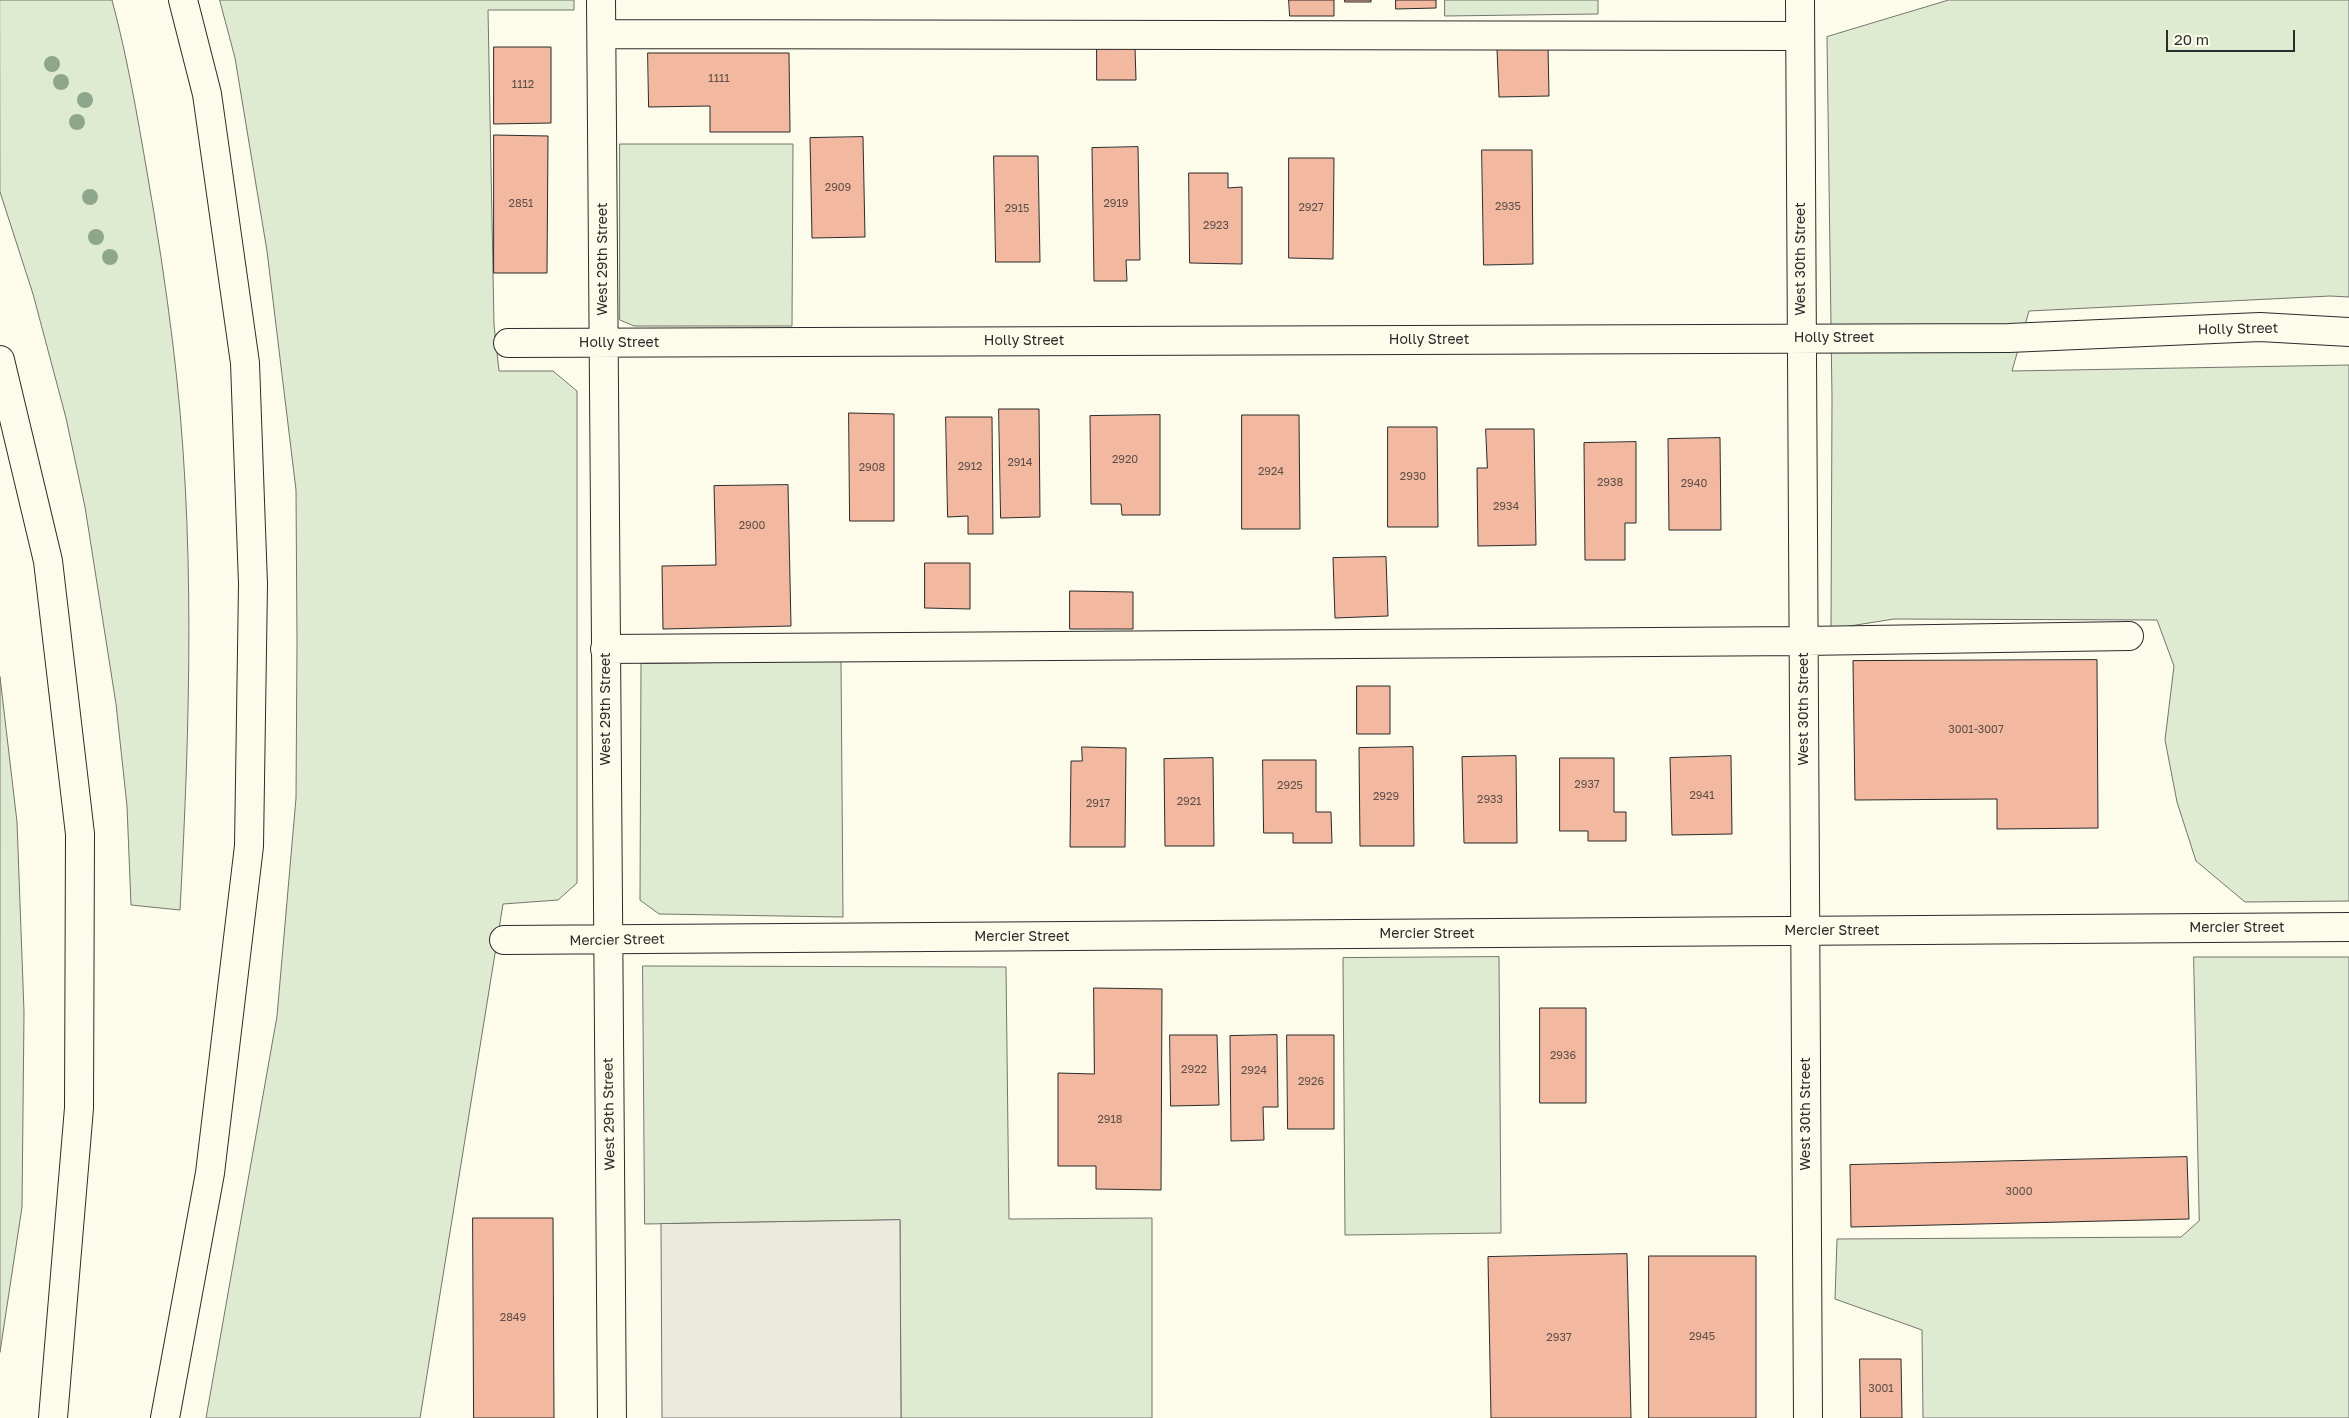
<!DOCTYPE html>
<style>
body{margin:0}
#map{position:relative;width:2349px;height:1418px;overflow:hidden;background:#fdfbea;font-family:"Golos Text",sans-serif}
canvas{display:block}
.scale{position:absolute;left:2166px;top:30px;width:129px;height:22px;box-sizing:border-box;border:2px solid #2b2b2b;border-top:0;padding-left:6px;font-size:15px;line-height:18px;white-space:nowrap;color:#2b2b2b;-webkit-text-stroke:4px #fdfbea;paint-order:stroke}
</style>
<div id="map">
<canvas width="2349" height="1418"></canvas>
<div class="scale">20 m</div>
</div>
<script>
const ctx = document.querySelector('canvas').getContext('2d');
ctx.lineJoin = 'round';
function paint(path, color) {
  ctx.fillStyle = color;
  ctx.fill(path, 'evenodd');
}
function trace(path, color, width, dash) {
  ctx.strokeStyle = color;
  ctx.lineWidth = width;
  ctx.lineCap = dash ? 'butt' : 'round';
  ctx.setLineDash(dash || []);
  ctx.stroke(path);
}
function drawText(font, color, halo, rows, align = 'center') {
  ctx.font = font + ' "Golos Text",sans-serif';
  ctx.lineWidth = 4;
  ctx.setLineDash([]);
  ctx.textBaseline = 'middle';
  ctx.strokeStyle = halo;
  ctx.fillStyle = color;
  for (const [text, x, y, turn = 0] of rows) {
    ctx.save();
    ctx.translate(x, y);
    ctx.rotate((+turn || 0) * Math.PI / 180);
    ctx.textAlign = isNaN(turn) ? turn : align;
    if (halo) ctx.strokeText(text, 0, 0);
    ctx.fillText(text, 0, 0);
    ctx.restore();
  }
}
const green = new Path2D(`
 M0 0H112C127 56 137 114 147 172 157 229 166 287 173 345 196 532 190 723 180 910L131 905 127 806 116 704 85 507 66 418 33 294 0 192Z
 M220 0H574V10H488L494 325 499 371H553L577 391V883L558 900 503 904 420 1418H206L277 1016 296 798 297 643 296 490 267 251 235 58Z
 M1445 0H1598V14L1445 16Z
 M1949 0H2349V297L2330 296 2029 311 2012 371 2349 365V901L2245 902 2196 861 2177 802 2165 740 2174 666 2157 620 1894 619 1831 629 1832 398 1827 37Z
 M620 144H793L792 326H634L620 320Z
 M841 661 843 917 659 914 640 900 641 664Z
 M0 677 17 822 24 1012 22 1207 0 1352Z
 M1499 957 1501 1233 1345 1235 1343 958Z
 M2194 957H2349V1418H1923L1922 1330 1835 1299 1837 1239 2181 1237 2199 1221Z
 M643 966 1006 967 1009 1219 1152 1218V1418H901L900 1220 645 1224Z`);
paint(green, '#deebd1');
trace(green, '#74746e', 1);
const parking = new Path2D(`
 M900 1220 901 1418H662L661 1224Z`);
paint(parking, '#eceadb');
trace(parking, '#74746e', 1);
const building = new Path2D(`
 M1289 0H1334V16H1290Z
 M1345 0H1371V2H1345Z
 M1396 0H1436V8L1396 9Z
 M494 47H551V123L494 124Z
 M1548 47 1549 96 1499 97 1497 49Z
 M1097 48H1135L1136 80H1097Z
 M648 53H789L790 132H710V106L649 107Z
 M494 135 548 136 547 273H494Z
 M863 137 865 237 812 238 810 138Z
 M1138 147 1140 260H1126L1127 281H1094L1092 148Z
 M1482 150H1532L1533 264 1484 265Z
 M994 156H1038L1040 262H996Z
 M1289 158H1334L1333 259 1289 258Z
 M1189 173H1228V188L1242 187V264L1190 263Z
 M999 409H1039L1040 517 1001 518Z
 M849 413 894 414V521H850Z
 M1160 415V515H1122L1121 504H1091L1090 416Z
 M1242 415H1299L1300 529H1242Z
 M946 417H992L993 534H968V516L948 517Z
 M1388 427H1437L1438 527H1388Z
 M1486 429H1534L1536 545 1478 546 1477 468H1487Z
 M1720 438 1721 530H1669L1668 439Z
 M1636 442V523H1625V560H1585L1584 443Z
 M788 485 791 626 663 629 662 566 716 565 714 486Z
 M1386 557 1388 616 1335 618 1333 558Z
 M925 563H970V609L925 608Z
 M1070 591 1133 592V629H1070Z
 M2097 660 2098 828 1997 829V799L1855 800 1853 661Z
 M1357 686H1390V734H1357Z
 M1082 747 1126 748 1125 847H1070L1071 761H1082Z
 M1413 747 1414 846H1360L1359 748Z
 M1516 756 1517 843H1464L1462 757Z
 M1731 756 1732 834 1672 835 1670 758Z
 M1213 758 1214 846H1165L1164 759Z
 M1560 758H1614V812H1626V841H1588V831H1560Z
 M1263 760H1316V812H1331L1332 843H1293V833H1264Z
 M1094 988 1162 989 1161 1190 1096 1189V1166H1058V1073L1094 1074Z
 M1540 1008H1586V1103H1540Z
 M1170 1035H1217L1219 1105 1171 1106Z
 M1277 1035 1278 1107H1263L1264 1140 1231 1141 1230 1036Z
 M1287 1035H1334V1129H1288Z
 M2187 1157 2189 1219 1851 1227 1850 1165Z
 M473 1218H553L554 1418H474Z
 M1627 1254 1631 1418H1491L1488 1257Z
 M1649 1256H1756V1418H1649Z
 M1860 1359H1901L1902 1418H1861Z`);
paint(building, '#f2b8a0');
trace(building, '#2b2b2b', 1);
const minor = new Path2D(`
 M601 0 612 1418
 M1800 0 1808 1418
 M602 34 1800 36
 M508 343 2009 338 2260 327 2349 332
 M605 649 1804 641 2129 636
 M504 940 2349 927`);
const highway = new Path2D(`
 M0 360 48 561 80 834 79 1108 53 1418
 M165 1418 210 1173 249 846 253 584 245 363 207 94 183 0`);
trace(minor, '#2b2b2b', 30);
trace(highway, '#2b2b2b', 30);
trace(minor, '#fdfbea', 28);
trace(highway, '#fdfbea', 28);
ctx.fillStyle = '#8ea78a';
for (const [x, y] of [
 [52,64],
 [61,82],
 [85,100],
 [77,122],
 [90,197],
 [96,237],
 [110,257]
]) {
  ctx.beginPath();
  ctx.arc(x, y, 8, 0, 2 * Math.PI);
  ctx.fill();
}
drawText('11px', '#5d4e48', null, [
 ["1111",719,79],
 ["1112",523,85],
 ["2909",838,188],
 ["2851",521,204],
 ["2919",1116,204],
 ["2935",1508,207],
 ["2927",1311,208],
 ["2915",1017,209],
 ["2923",1216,226],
 ["2920",1125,460],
 ["2914",1020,463],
 ["2912",970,467],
 ["2908",872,468],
 ["2924",1271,472],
 ["2930",1413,477],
 ["2938",1610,483],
 ["2940",1694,484],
 ["2934",1506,507],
 ["2900",752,526],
 ["3001-3007",1976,730],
 ["2937",1587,785],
 ["2925",1290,786],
 ["2941",1702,796],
 ["2929",1386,797],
 ["2933",1490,800],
 ["2921",1189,802],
 ["2917",1098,804],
 ["2936",1563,1056],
 ["2922",1194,1070],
 ["2924",1254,1071],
 ["2926",1311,1082],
 ["2918",1110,1120],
 ["3000",2019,1192],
 ["2849",513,1318],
 ["2945",1702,1337],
 ["2937",1559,1338],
 ["3001",1881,1389]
]);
drawText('14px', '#2b2b2b', '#fdfbea', [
 ["West 29th Street",603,259,-90],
 ["West 30th Street",1801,259,-90],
 ["Holly Street",2238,329,-1],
 ["Holly Street",1834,338],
 ["Holly Street",1429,340],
 ["Holly Street",1024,341],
 ["Holly Street",619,343],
 ["West 29th Street",606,709,-90],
 ["West 30th Street",1804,709,-90],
 ["Mercier Street",2237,928],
 ["Mercier Street",1832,931],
 ["Mercier Street",1427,934],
 ["Mercier Street",1022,937],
 ["Mercier Street",617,940,-1],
 ["West 29th Street",609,1114,-91],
 ["West 30th Street",1806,1114,-90]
]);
</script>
